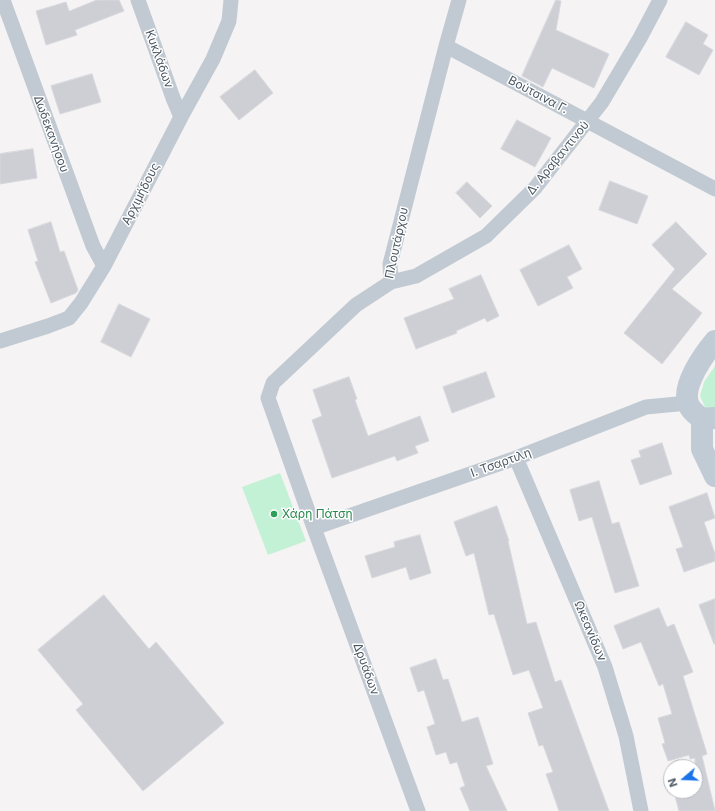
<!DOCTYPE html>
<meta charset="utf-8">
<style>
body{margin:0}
#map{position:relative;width:715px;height:811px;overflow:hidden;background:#f5f3f3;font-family:Inter,sans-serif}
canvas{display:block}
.north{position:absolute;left:663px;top:759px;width:40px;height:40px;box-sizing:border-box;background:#fff;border:1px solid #b7bbc0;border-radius:50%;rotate:251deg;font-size:11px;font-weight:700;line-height:16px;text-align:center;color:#4a5661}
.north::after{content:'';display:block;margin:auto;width:14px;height:18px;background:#1a73e8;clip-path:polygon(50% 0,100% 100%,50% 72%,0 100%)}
</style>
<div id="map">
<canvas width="715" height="811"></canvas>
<div class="north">N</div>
</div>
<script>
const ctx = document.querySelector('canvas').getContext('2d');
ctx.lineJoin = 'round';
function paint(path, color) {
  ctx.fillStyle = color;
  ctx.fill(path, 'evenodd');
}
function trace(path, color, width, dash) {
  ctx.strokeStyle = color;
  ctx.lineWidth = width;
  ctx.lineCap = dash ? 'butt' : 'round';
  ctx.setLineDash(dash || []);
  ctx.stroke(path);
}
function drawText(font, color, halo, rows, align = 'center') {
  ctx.font = font + ' Inter,sans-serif';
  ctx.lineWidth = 3;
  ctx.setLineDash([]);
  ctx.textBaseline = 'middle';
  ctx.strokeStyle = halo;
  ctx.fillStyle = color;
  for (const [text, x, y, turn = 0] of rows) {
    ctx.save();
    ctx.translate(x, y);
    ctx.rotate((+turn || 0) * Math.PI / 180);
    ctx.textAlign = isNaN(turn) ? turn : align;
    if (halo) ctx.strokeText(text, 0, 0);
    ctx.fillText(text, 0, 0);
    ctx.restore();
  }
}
paint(new Path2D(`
 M715 366V409H706L700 396 704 382Z
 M280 473 306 541 268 555 242 487Z`), '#c3f1d5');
const building = new Path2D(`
 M97 0H119L124 11 75 30 77 35 46 45 36 11 66 2 69 11Z
 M556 0 561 1 556 30 609 54 594 88 552 68 543 87 522 76Z
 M686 22 708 35 703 44 713 50 699 75 666 57Z
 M255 70 273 93 239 120 220 97Z
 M92 74 101 102 60 114 51 86Z
 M517 120 551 138 535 167 501 149Z
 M33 149 37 178 0 184V154Z
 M610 181 648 196 637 224 599 210Z
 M467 182 492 206 480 218 456 193Z
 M51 222 60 252 64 251 78 290 76 293 51 303 35 262 38 261 28 230Z
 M676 222 707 254 672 289 702 313 662 364 624 333 675 269 652 245Z
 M569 245 582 269 567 277 573 288 538 306 520 270Z
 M481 275 499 316 487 322 485 318 456 331 457 333 416 349 404 318 454 299 449 289Z
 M119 304 150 319 131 357 101 342Z
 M486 372 495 397 452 413 443 387Z
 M349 377 357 399 355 400 368 436 420 416 429 441 415 446 418 453 397 461 395 456 332 478 312 420 322 416 313 390Z
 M662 443 672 474 640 485 631 460 641 457 639 451Z
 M599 481 612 524 619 522 639 586 615 593 592 517 579 521 570 490Z
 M707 493 715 518 704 522 715 554V561L684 572 676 549 683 547 669 507Z
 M497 506 509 541H508L527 624 536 622 555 682 561 680 609 811H559L546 774 553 772 543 745 539 746 528 713 543 708 529 670 513 675 494 614 489 615 474 553 466 556 454 522Z
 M420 535 431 573 410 580 406 567 372 578 365 556 395 547 394 542Z
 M104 595 149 649 156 642 224 723 143 791 76 710 83 704 38 650Z
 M715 599V644H714L699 605Z
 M659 608 667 627 674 624 693 672 683 676 707 754 702 756 715 811H679L675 796 695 791V758L690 759 689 755 668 761 662 744 665 743 658 718 672 714 663 684 659 686 641 642 623 649 614 626Z
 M436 659 443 680 448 679 462 722 478 717 493 764 486 766 507 811H470L460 788 465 786 457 762 450 764 446 752 436 755 427 727 435 724 424 690 418 692 410 668Z`);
paint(building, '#cdcfd5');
trace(building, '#d7d9de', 1);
trace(new Path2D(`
 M3 0 93 246 104 266
 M138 0 173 98 181 117
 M446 46 715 189
 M391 282 390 264 446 46 459 0
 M0 341 48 326 69 318 81 303 104 266 181 117 213 59 229 21 231 0
 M516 458 605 667 626 736 641 811
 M314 528 516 458 646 407 688 403
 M418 811 314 528 268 398 273 383 356 305 391 282 416 276 486 236 535 188 602 102 640 38 660 0`), '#c1cad2', 15);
trace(new Path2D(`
 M715 341C704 354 682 385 688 403 690 410 697 415 702 419L715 418
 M702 419V449L715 476`), '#c1cbd6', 22);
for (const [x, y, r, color] of [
 [274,514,4,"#2e9e5b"]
]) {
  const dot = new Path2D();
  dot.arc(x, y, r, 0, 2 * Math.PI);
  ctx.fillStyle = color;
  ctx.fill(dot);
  trace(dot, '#fff', 1.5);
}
drawText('12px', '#4a5661', '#fff', [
 ["Κυκλάδων",159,59,70],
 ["Βούτσινα Γ.",538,95,28],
 ["Δωδεκανήσου",51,134,70],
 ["Δ. Αραβαντινού",558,158,-51],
 ["Αρχιμήδους",141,194,-63],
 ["Πλουτάρχου",397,243,-78],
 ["Ι. Τσαρτιλη",501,463,-20],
 ["Ωκεανίδων",590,631,67],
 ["Δρυάδων",366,669,70]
]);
drawText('12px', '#27864d', '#fff', [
 ["Χάρη Πάτση",282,514]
], 'left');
</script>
